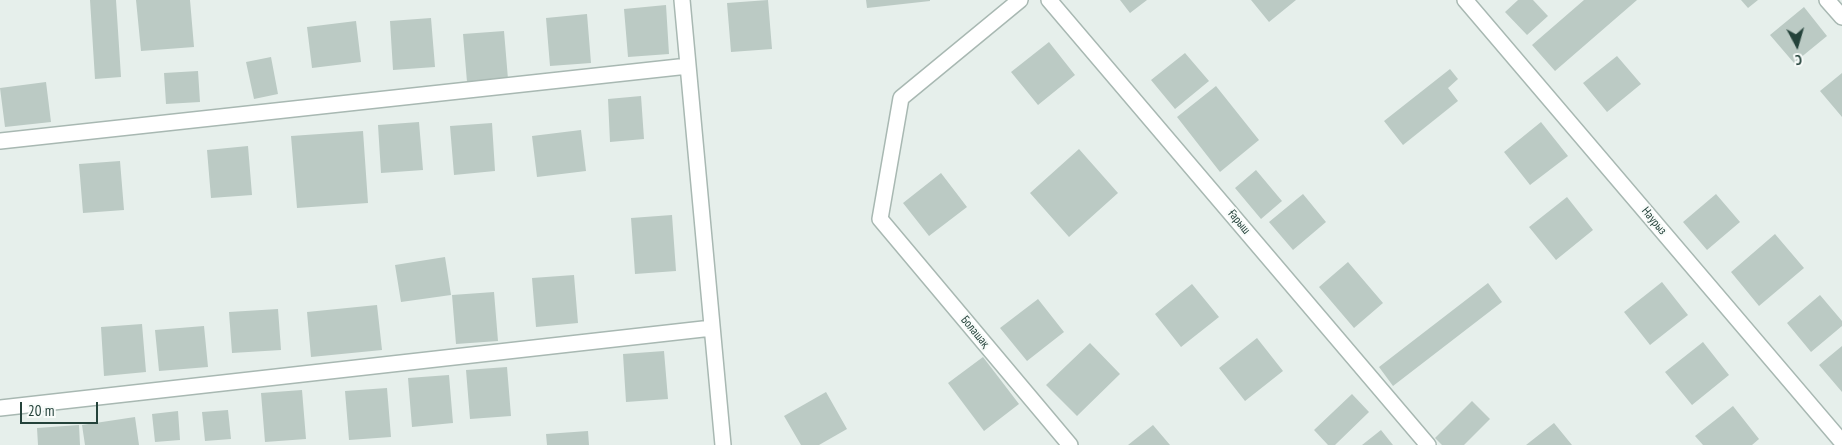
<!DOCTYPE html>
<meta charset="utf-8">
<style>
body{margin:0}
#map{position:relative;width:1842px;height:445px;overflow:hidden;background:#e6efeb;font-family:"PT Sans Narrow",sans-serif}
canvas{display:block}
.north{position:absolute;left:1772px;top:20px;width:50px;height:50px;-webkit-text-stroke:4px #f7fbf9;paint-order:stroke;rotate:174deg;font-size:14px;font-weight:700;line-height:20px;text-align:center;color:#24423a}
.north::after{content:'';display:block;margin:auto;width:18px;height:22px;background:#24423a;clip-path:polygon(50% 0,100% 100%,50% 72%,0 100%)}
.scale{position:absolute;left:20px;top:402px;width:78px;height:22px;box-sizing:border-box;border:2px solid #24423a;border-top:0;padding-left:6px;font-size:15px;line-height:18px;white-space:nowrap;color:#24423a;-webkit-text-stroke:4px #f7fbf9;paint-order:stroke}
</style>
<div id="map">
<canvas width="1842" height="445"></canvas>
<div class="north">С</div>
<div class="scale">20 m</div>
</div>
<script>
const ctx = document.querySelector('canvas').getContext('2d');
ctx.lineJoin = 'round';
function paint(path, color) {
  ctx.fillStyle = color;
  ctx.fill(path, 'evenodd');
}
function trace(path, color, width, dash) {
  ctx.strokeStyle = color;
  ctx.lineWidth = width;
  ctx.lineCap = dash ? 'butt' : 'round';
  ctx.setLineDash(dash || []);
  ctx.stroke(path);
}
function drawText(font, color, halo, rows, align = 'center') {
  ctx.font = font + ' "PT Sans Narrow",sans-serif';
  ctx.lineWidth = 4;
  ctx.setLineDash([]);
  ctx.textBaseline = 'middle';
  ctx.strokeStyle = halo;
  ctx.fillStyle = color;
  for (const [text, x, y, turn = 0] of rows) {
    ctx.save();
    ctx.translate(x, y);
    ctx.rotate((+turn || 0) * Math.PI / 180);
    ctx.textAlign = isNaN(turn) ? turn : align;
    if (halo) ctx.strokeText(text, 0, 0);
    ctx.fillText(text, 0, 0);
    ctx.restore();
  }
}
paint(new Path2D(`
 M90 0H116L121 77 95 79Z
 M136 0H190L194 47 141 51Z
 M768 0 772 49 731 52 727 3Z
 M866 0H930V1L867 8Z
 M1120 0H1147L1130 13Z
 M1251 0H1296L1269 22Z
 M1518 0H1533L1548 16 1527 35 1505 12Z
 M1584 0H1637L1555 71 1532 45Z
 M1741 0H1758L1748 8Z
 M666 5 669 54 628 57 624 9Z
 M1804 7 1827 36 1794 63 1770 35Z
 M587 14 591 63 550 66 546 18Z
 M431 18 435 67 393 70 390 21Z
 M356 21 361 62 312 68 307 27Z
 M504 31 508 79 467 82 463 34Z
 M1049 42 1075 75 1038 105 1011 72Z
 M1185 53 1209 81 1175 109 1151 80Z
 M1617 56 1641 84 1607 112 1583 83Z
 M271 57 278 94 254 99 246 62Z
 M1450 69 1458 79 1448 88 1458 101 1403 145 1384 121Z
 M198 71 200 102 166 104 164 73Z
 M1842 73V117L1820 91Z
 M46 82 51 122 5 127 0 88Z
 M1216 86 1259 140 1220 172 1177 117Z
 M641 96 644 139 610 142 608 99Z
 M419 122 423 170 381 173 378 125Z
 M1541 122 1568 156 1530 185 1504 152Z
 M492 123 495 171 454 175 450 126Z
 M581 130 586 171 537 177 532 136Z
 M363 131 368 203 297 208 291 136Z
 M248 146 252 195 211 198 207 150Z
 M1079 149 1118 193 1069 237 1030 193Z
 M120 161 124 210 83 213 79 164Z
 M1256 170 1282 201 1261 219 1235 188Z
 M941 173 967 207 929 236 903 203Z
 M1303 194 1326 222 1293 250 1269 222Z
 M1716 194 1740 222 1707 250 1683 222Z
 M1567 197 1593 230 1556 260 1529 227Z
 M672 215 676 271 635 274 631 218Z
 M1775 234 1804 268 1759 306 1731 272Z
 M445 257 451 295 401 302 395 265Z
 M1348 262 1383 303 1354 328 1319 287Z
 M574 275 578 323 536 327 532 278Z
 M1662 282 1688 315 1650 345 1624 312Z
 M1488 283 1502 302 1393 386 1379 367Z
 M1192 284 1219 317 1181 347 1155 314Z
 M494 292 498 341 456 344 452 295Z
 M1820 295 1842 321V326L1811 352 1787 323Z
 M1038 299 1064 332 1027 361 1000 328Z
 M377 305 382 350 311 357 307 312Z
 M278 309 281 350 232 353 229 312Z
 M142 324 146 372 104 376 101 327Z
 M204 326 208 367 159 371 155 330Z
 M1257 338 1283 371 1245 401 1219 368Z
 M1703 342 1729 375 1692 405 1665 372Z
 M1090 343 1120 374 1077 416 1046 385Z
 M1842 346V392L1819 365Z
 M664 351 668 399 626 402 623 354Z
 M983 357 1019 404 984 431 948 383Z
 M507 367 511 416 470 419 466 370Z
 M449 375 453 423 412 427 408 378Z
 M387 388 391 437 349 440 345 391Z
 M302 390 306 439 265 442 261 393Z
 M826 392 847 429 819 445H801L784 416Z
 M1352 394 1369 412 1335 445H1328L1314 430Z
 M1472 401 1490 419 1464 445H1442L1435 438Z
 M1733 406 1759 439 1752 445H1703L1695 436Z
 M228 410 231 439 205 441 202 412Z
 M178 411 180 440 155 442 152 414Z
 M135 417 139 445H85L82 425Z
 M1554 423 1572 445H1526Z
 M79 425 80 445H38L37 428Z
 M1153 425 1170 445H1128Z
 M1381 430 1393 445H1362Z
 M588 431 589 445H547L546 434Z`), '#bbcac4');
const street = new Path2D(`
 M682 0 723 445
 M1020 0 901 98 880 219 1070 445
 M1049 0 1428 445
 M1465 0 1842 442
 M1827 0 1842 17
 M0 141 688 66
 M0 408 712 328`);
trace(street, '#a8b8b2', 18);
trace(street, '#fff', 15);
drawText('12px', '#24423a', '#f7fbf9', [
 ["Наурыз",1654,221,50],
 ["Ғарыш",1239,222,50],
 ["Болашақ",975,332,50]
]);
</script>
